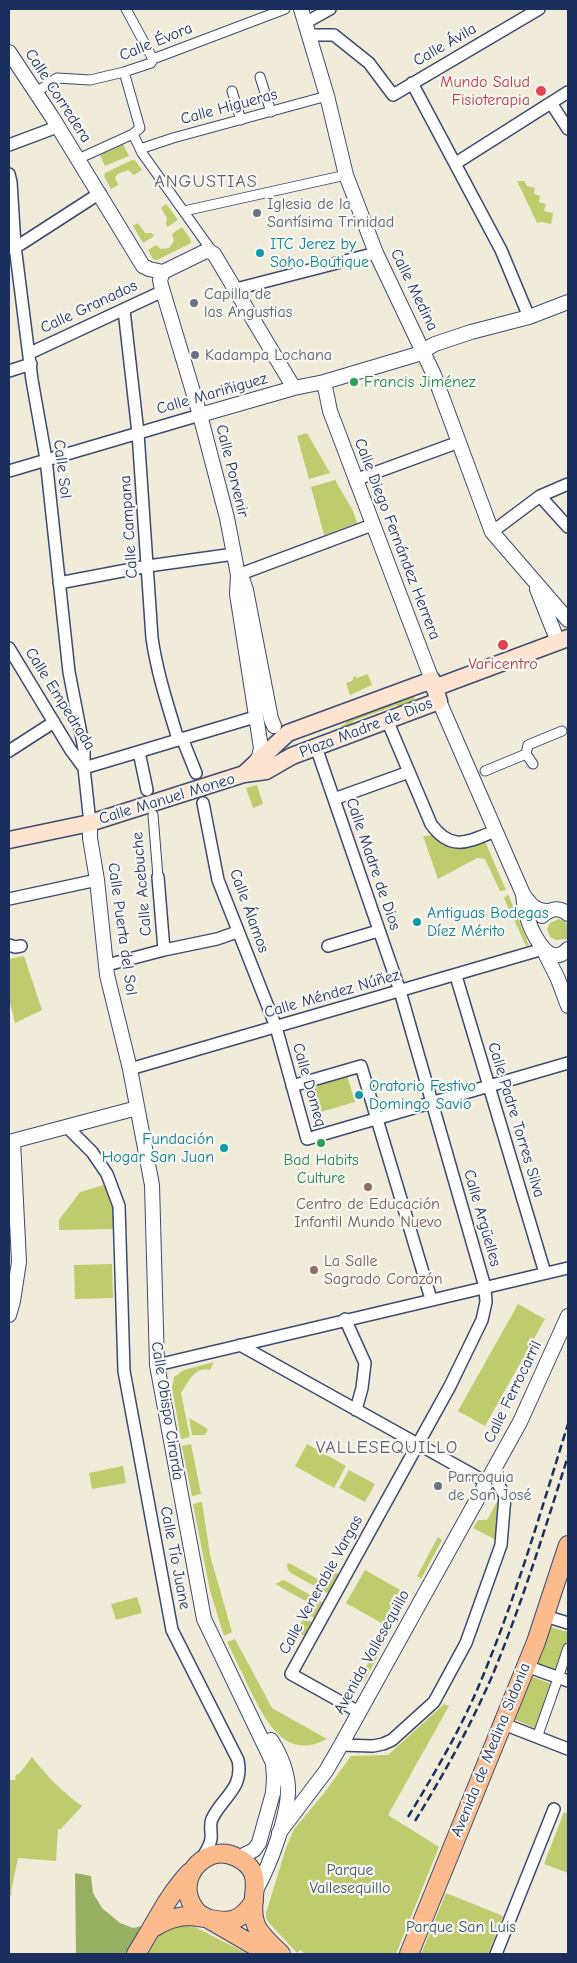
<!DOCTYPE html>
<meta charset="utf-8">
<style>
body{margin:0}
#map{position:relative;width:577px;height:1963px;overflow:hidden;background:#f1ecda;font-family:"Comic Neue",sans-serif}
canvas{display:block}
.frame{position:absolute;inset:0;border:10px solid #1b2f5e;pointer-events:none}
</style>
<div id="map">
<canvas width="577" height="1963"></canvas>
<div class="frame"></div>
</div>
<script>
const ctx = document.querySelector('canvas').getContext('2d');
ctx.lineJoin = 'round';
function paint(path, color) {
  ctx.fillStyle = color;
  ctx.fill(path, 'evenodd');
}
function trace(path, color, width, dash) {
  ctx.strokeStyle = color;
  ctx.lineWidth = width;
  ctx.lineCap = dash ? 'butt' : 'round';
  ctx.setLineDash(dash || []);
  ctx.stroke(path);
}
function drawText(font, color, halo, rows, align = 'center') {
  ctx.font = font + ' "Comic Neue",sans-serif';
  ctx.lineWidth = 4.5;
  ctx.setLineDash([]);
  ctx.textBaseline = 'middle';
  ctx.strokeStyle = halo;
  ctx.fillStyle = color;
  for (const [text, x, y, turn = 0] of rows) {
    ctx.save();
    ctx.translate(x, y);
    ctx.rotate((+turn || 0) * Math.PI / 180);
    ctx.textAlign = isNaN(turn) ? turn : align;
    if (halo) ctx.strokeText(text, 0, 0);
    ctx.fillText(text, 0, 0);
    ctx.restore();
  }
}
paint(new Path2D(`
 M123 144 129 156 105 166 100 155Z
 M132 160 136 161 142 170 134 175 128 170 118 174 115 178 118 185 111 189 104 176 105 173Z
 M517 181H524L527 186 535 188 534 194 540 196 539 202 546 204 544 211 553 213 551 224 541 222 537 223Z
 M166 204 178 220 168 227 166 224 167 218 161 208Z
 M138 223 145 233H152L154 236 143 243 133 226Z
 M182 227 191 240V243L157 260 153 259 148 250 156 245 161 249 169 248 174 241 172 234Z
 M307 433 330 473 309 479 297 436Z
 M335 480 353 511 357 523 324 535 311 487Z
 M368 674 372 685 350 695 346 683 352 681 354 676 357 678Z
 M413 694 416 703 399 709 397 705 353 721 351 727 345 729 341 726 346 723 347 719Z
 M257 785 263 804 253 808 246 788Z
 M434 835 484 839 506 890 500 891 485 859 477 858 438 879 423 836Z
 M508 894 529 945 526 946 504 898Z
 M559 919 566 921 568 929 567 939 556 940 550 937 547 929 550 923Z
 M24 956 42 1010 15 1023 9 999V959Z
 M347 1075 355 1102 314 1114 306 1086Z
 M107 1184 113 1201 117 1229 59 1230V1220L80 1192Z
 M112 1264 113 1298 75 1299 74 1265Z
 M518 1304 545 1319 485 1426 458 1411Z
 M214 1362 210 1370C195 1365 188 1383 181 1393L190 1437 181 1439 172 1388 174 1377 184 1370Z
 M189 1418 208 1429 205 1435H192Z
 M191 1444 201 1494 192 1496 182 1446Z
 M307 1444 346 1466 334 1488 295 1466Z
 M123 1466 126 1483 92 1489 89 1473Z
 M349 1470 375 1484 365 1502 339 1488Z
 M502 1493 498 1541 473 1528 478 1520H487Z
 M202 1502 210 1555 232 1632 224 1636 210 1591 193 1504Z
 M438 1537 442 1540 421 1579 417 1576Z
 M289 1563 323 1582 330 1569 340 1575 331 1593H327L291 1573 288 1570 287 1564Z
 M365 1570 404 1592 393 1615 392 1614 385 1625 346 1603Z
 M284 1580 324 1603 316 1619 306 1613 311 1604 275 1584Z
 M137 1597 142 1613 116 1620 111 1604Z
 M304 1617 314 1623 305 1637 297 1631Z
 M550 1627 568 1632V1645L560 1671 536 1663Z
 M235 1639 272 1708 327 1739C284 1762 265 1719 249 1688 242 1672 234 1657 227 1642Z
 M380 1641 384 1644 364 1682 359 1680Z
 M530 1676 555 1685 539 1730 514 1719Z
 M444 1704 449 1706 388 1815 439 1847 396 1954H305L300 1950 297 1953 269 1923 266 1918V1913L286 1848 294 1829 325 1792 351 1756 388 1755Z
 M32 1757C47 1776 62 1792 82 1806L61 1829H58L56 1861 18 1858 11 1892 12 1895 9 1896V1780H15L16 1775 20 1773Z
 M564 1812 568 1814V1873L544 1864Z
 M446 1893 503 1916 488 1954H421Z
 M182 1925 195 1927 248 1954H147L163 1929Z`), '#bfcc6e');
paint(new Path2D(`
 M75 1873 91 1876 93 1893 102 1908 120 1923 133 1928 146 1925 127 1954H76Z`), '#97b061');
const pedestrian = new Path2D(`
 M126 9 153 59
 M124 72 140 128 133 134
 M260 77 271 112
 M38 91 57 78 90 80 124 72 151 63 153 59 285 9
 M232 91 241 120
 M140 149 173 138 327 96
 M78 159 133 134 142 153 214 254
 M184 211 346 175
 M526 754 533 764
 M485 771 526 754 528 745 562 731
 M153 815 158 877
 M560 1672 568 1648
 M539 1732 556 1684`);
const minor = new Path2D(`
 M305 23 330 9
 M309 35H334L369 63 393 95 539 9
 M412 83 501 250 529 317
 M551 103 568 129
 M9 145 57 127
 M456 163 568 92
 M9 174 11 182 15 246 32 380 46 459 69 672 84 749V768L90 823
 M10 248 21 244 100 193
 M236 289 376 253
 M124 310 138 433 152 638C157 673 168 706 178 739
 M30 353 163 291
 M9 371 31 364
 M9 471 200 415
 M355 480 459 442
 M540 496 568 527
 M492 532 540 496 568 484
 M238 575 372 525
 M59 583 148 566 234 554
 M9 648 70 749 84 768
 M387 720 431 824C451 852 468 842 495 831
 M182 738 196 773
 M316 747 400 991 485 1287 486 1302 482 1320 450 1386 291 1674 359 1712
 M9 751 54 722
 M139 752 147 790
 M84 768 255 717
 M334 799 409 772
 M203 803 218 880 276 1027 307 1139 568 1063
 M158 877 164 950
 M9 899 97 880
 M9 945 15 947 21 946
 M328 946 378 931
 M107 965 164 950 217 939 237 932
 M456 976 545 1273
 M130 1069 543 949
 M292 1086 361 1066 431 1299
 M67 1127 92 1152 107 1174 119 1206 124 1371 172 1630 238 1760C244 1789 222 1797 212 1819 209 1826 212 1832 211 1839 210 1846 205 1853 201 1860
 M345 1319 365 1363 362 1388 356 1410
 M240 1345 486 1482
 M157 1365 568 1268
 M545 1616 568 1623
 M526 1666 568 1681
 M501 1723 568 1749
 M341 1745 373 1746 383 1744 392 1740 434 1702 466 1643 501 1545 505 1496 497 1482 489 1478
 M496 1954 554 1809`);
const tertiary = new Path2D(`
 M301 9 327 96 346 175 376 253 434 375 492 532 568 620
 M9 52 52 117 143 266 149 269 163 272 204 252 209 251 214 254 294 388
 M163 272 160 280 161 285 200 415 227 518 238 575 237 594 261 748 259 757 254 764
 M324 382 330 411 432 680
 M200 415 294 388 324 382 415 355 435 344 471 332 529 317 568 302
 M238 575 243 581 246 590C254 633 263 676 271 719L274 726
 M537 589 558 642
 M439 701 523 894C530 904 535 911 548 911
 M90 823V838L97 880 107 975 130 1069 152 1185 157 1365 204 1619 273 1763 274 1778 273 1793 259 1843 254 1850 238 1858
 M523 895C524 900 524 906 525 910 529 926 547 972 568 949
 M542 916C550 909 559 906 568 914
 M543 949 558 979 568 1006
 M9 1315 13 1301 19 1262 13 1141 137 1108
 M279 1833 326 1771 341 1745 520 1422 568 1316
 M256 1890C270 1865 289 1815 288 1787 287 1769 280 1754 271 1740`);
const secondary = new Path2D(`
 M434 688 568 638
 M9 840 90 823 244 774 266 771 292 756 439 701 432 680 288 733 244 774`);
const primary = new Path2D(`
 M153 1928C164 1921 175 1916 189 1916 218 1918 235 1932 254 1901
 M136 1954C154 1926 167 1896 190 1872
 M266 1954 260 1949 198 1913C193 1907 189 1901 188 1893 184 1867 212 1845 236 1857 269 1873 247 1897 255 1922 258 1934 272 1945 281 1954
 M409 1954 536 1642 568 1545`);
trace(pedestrian, '#3b4b71', 11);
trace(minor, '#3b4b71', 14);
trace(tertiary, '#3b4b71', 16);
trace(secondary, '#3b4b71', 19);
trace(primary, '#3b4b71', 20);
trace(pedestrian, '#fff', 9);
trace(minor, '#fff', 11);
trace(tertiary, '#fff', 14);
trace(secondary, '#fde4d1', 16);
trace(primary, '#fbbb8d', 18);
trace(new Path2D(`
 M408 1817C433 1776 458 1734 477 1690 514 1604 540 1514 568 1424
 M415 1821C444 1774 471 1725 493 1674 522 1603 545 1529 568 1456`), '#1b2f5e', 2.5, [8, 4]);
for (const [x, y, r, color] of [
 [541,91,6,"#e0444e"],
 [257,213,5,"#6b7280"],
 [260,253,5,"#0f9aa8"],
 [194,303,5,"#6b7280"],
 [195,355,5,"#6b7280"],
 [354,382,5,"#2e9e5b"],
 [503,645,6,"#e0444e"],
 [417,922,5,"#0f9aa8"],
 [359,1095,5,"#0f9aa8"],
 [321,1143,5,"#2e9e5b"],
 [224,1148,5,"#0f9aa8"],
 [368,1187,5,"#8d6e63"],
 [314,1270,5,"#8d6e63"],
 [438,1486,5,"#6b7280"]
]) {
  const dot = new Path2D();
  dot.arc(x, y, r, 0, 2 * Math.PI);
  ctx.fillStyle = color;
  ctx.fill(dot);
  trace(dot, '#f6f6f2', 2);
}
drawText('16px', '#1b2f5e', '#f6f6f2', [
 ["Calle Évora",156,42,-22],
 ["Calle Ávila",445,45,-30],
 ["Calle Corredera",58,96,57],
 ["Calle Higueras",229,107,-15],
 ["Calle Medina",414,290,64],
 ["Calle Granados",89,307,-25],
 ["Calle Mariñiguez",212,394,-16],
 ["Calle Sol",62,469,83],
 ["Calle Porvenir",232,471,76],
 ["Calle Campana",129,527,-94],
 ["Calle Diego Fernández Herrera",397,539,69],
 ["Calle Empedrada",60,699,58],
 ["Plaza Madre de Dios",366,728,-21],
 ["Calle Manuel Moneo",167,799,-17],
 ["Calle Madre de Dios",373,864,71],
 ["Calle Acebuche",142,884,-95],
 ["Calle Álamos",249,911,70],
 ["Calle Puerta del Sol",122,929,82],
 ["Calle Méndez Núñez",332,994,-16],
 ["Calle Domeq",309,1085,74],
 ["Calle Padre Torres Silva",516,1120,73],
 ["Calle Argüelles",482,1218,74],
 ["Calle Ferrocarril",513,1392,-64],
 ["Calle Obispo Cirarda",167,1411,81],
 ["Calle Tío Juane",175,1558,79],
 ["Calle Venerable Vargas",321,1585,-61],
 ["Avenida Vallesequillo",372,1652,-61],
 ["Avenida de Medina Sidonia",491,1750,-68]
]);
drawText('16px', '#be3a42', '#f6f6f2', [
 ["Mundo Salud",530,82],
 ["Fisioterapia",530,100],
 ["Varicentro",503,664,"center"]
], 'right');
drawText('16px', '#5b616d', '#f6f6f2', [
 ["Iglesia de la",267,204],
 ["Santísima Trinidad",267,222],
 ["Capilla de",204,294],
 ["las Angustias",204,312],
 ["Kadampa Lochana",205,355],
 ["Parroquia",448,1477],
 ["de San José",448,1495]
], 'left');
drawText('16px', '#0d838f', '#f6f6f2', [
 ["ITC Jerez by",270,244],
 ["Soho Boutique",270,262],
 ["Antiguas Bodegas",427,913],
 ["Díez Mérito",427,931],
 ["Oratorio Festivo",369,1086],
 ["Domingo Savio",369,1104],
 ["Fundación",214,1139,"right"],
 ["Hogar San Juan",214,1157,"right"]
], 'left');
drawText('16px', '#27864d', '#f6f6f2', [
 ["Francis Jiménez",364,382],
 ["Bad Habits",321,1160,"center"],
 ["Culture",321,1178,"center"]
], 'left');
drawText('16px', '#785e54', '#f6f6f2', [
 ["Centro de Educación",368,1204],
 ["Infantil Mundo Nuevo",368,1222],
 ["La Salle",324,1261,"left"],
 ["Sagrado Corazón",324,1279,"left"]
]);
drawText('16px', '#445662', '#f6f6f2', [
 ["Parque",350,1870],
 ["Vallesequillo",350,1888],
 ["Parque San Luis",461,1927]
]);
ctx.letterSpacing = '1px';
drawText('18px', '#665d6b', '#f6f6f2', [
 ["ANGUSTIAS",206,182],
 ["VALLESEQUILLO",387,1448]
]);
ctx.letterSpacing = '0px';
</script>
